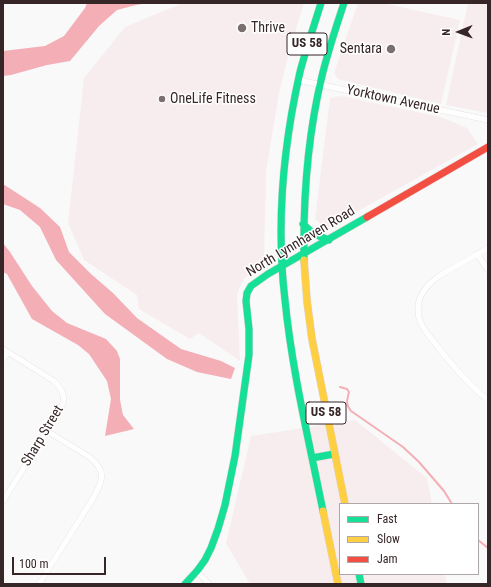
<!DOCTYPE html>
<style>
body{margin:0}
#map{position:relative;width:491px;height:587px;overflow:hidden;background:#f9f9f9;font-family:"Roboto Condensed",sans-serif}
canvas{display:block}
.frame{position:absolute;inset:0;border:4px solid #362627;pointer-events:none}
.legend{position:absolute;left:339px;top:503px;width:140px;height:72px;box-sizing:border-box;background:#fff;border:1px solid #afa8a9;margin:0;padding:5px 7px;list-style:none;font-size:12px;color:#362627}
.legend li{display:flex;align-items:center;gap:8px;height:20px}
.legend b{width:20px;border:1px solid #afa8a9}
.north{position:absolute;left:439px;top:12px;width:40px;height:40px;-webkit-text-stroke:3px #fff;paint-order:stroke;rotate:269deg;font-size:11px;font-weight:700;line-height:16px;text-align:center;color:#362627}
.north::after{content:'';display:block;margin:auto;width:14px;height:18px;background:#362627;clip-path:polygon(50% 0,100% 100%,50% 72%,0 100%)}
.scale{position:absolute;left:12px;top:557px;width:94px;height:18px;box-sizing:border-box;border:2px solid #362627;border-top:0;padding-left:5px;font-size:12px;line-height:14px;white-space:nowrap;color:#362627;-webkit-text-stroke:3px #fff;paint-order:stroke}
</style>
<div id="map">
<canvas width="491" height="587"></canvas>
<div class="frame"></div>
<ul class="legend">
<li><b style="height:5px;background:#16e098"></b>Fast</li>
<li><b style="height:5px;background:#ffcf43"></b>Slow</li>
<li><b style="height:5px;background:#f24e42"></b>Jam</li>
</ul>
<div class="north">N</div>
<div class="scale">100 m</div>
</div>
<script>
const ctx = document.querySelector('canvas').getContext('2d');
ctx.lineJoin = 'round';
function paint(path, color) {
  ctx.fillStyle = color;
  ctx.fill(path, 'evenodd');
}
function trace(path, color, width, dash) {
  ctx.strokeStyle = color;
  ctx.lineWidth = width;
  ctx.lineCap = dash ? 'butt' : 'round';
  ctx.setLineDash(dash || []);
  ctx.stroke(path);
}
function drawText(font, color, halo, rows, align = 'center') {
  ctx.font = font + ' "Roboto Condensed",sans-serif';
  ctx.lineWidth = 3;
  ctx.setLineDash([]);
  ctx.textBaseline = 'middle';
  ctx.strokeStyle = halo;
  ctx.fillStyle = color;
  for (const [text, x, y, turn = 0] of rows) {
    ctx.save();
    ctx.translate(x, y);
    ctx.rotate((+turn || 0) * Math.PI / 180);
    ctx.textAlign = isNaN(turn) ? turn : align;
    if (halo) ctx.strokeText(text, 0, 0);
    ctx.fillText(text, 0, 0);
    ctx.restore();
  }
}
paint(new Path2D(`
 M183 3H304L290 49 279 93 266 172 264 260 243 280 237 294 240 361 199 333 190 339 139 309 137 295 84 260 68 223 84 78 125 27Z
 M358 3H382L460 20 441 104 338 79 334 73Z
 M468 3H488V113L446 105Z
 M341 96 441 117 467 128 478 144 326 229 315 219 330 98Z
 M355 420 427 478 432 504H340V574H445L447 584H250L226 543 251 436Z`), '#f8edee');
paint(new Path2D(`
 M87 3H148L136 5 117 10 99 26 70 61 47 65 11 75 3 76V51L45 46 64 36 85 8Z
 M3 184 40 208 60 227 69 252 91 274 113 293 137 318 181 349 221 361 235 368 231 379 197 372 167 359 105 314 56 260 40 227 20 210 3 204Z
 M3 243 10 252 32 286 52 311 67 323 106 339 117 351 120 359V400L123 415 134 429 105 436 111 399 107 381 89 354 78 345 32 319 7 274 3 272Z`), '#f3aeb6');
trace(new Path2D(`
 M340 387 347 389 349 392C347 401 345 403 351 411L403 447 419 462 444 491 452 504
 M478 540 488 548`), '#f3aeb6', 2);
const street = new Path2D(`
 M298 80 488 120
 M488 248 439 276C424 287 415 299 419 318 421 327 428 334 434 342 450 363 467 383 488 400
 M477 254 488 270
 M3 349 54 381C63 390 66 397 61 409L3 501
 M3 360 8 352
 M197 571 209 584
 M3 584H4
 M39 584 92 500C103 481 108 471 88 456L47 431`);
const fast = new Path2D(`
 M321 3C314 26 306 49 300 72 283 147 276 224 285 300 292 371 309 441 323 511
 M303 224 314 234 329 240
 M304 260C303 197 307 138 322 76 328 51 336 27 344 3
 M312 458 334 454
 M359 574 361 584
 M185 584 197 571 205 560 211 548 218 529 225 505 235 456 249 355V329L246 301 247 293 251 286 268 274 367 217`);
const slow = new Path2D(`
 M304 260 307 301 312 339 345 504
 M323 511 338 584`);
const jam = new Path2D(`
 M367 217 488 147`);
trace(street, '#ddd5d6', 6);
trace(fast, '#ddd5d6', 8);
trace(slow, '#ddd5d6', 8);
trace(jam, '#ddd5d6', 8);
trace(street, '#fefefe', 5.5);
trace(fast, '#16e098', 7);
trace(slow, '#ffcf43', 7);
trace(jam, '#f24e42', 7);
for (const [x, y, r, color] of [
 [242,28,5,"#7a7070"],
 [391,49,5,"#7a7070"],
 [162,99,4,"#7a7070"]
]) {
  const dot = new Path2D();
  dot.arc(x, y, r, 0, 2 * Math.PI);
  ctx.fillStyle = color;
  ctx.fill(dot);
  trace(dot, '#fff', 1.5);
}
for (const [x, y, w] of [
 [307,44,40],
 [326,413,40]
]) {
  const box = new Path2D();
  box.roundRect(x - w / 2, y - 11, w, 22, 3);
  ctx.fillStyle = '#fff';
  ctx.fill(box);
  trace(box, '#362627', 1);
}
drawText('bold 13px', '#362627', null, [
 ["US 58",307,44],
 ["US 58",326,413]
]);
drawText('14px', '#362627', '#fff', [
 ["Thrive",251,28],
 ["Sentara",382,49,"right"],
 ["OneLife Fitness",170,99]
], 'left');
drawText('14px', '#362627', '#fff', [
 ["Yorktown Avenue",393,100,12],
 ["North Lynnhaven Road",301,242,-31],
 ["Sharp Street",43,436,-59]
]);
</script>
